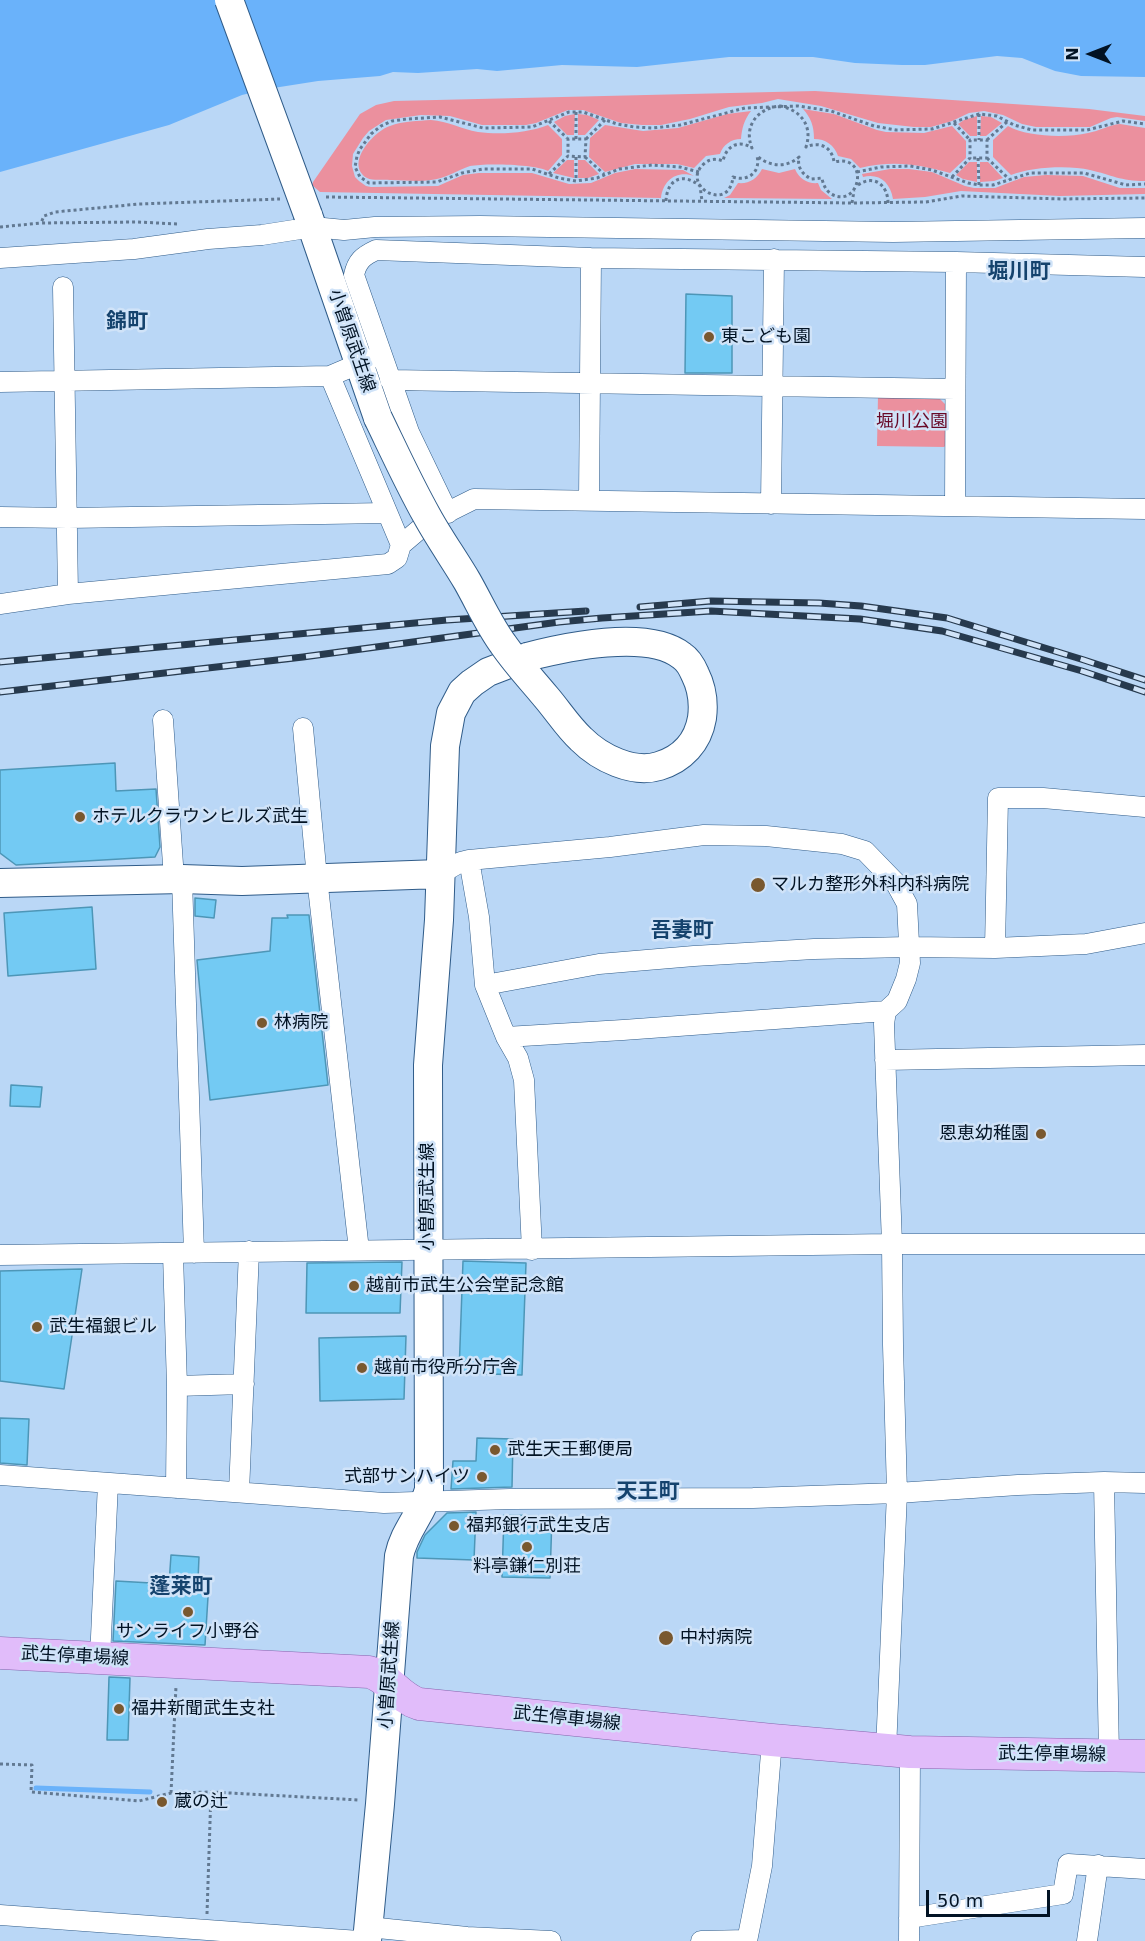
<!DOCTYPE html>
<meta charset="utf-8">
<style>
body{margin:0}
#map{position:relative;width:1145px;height:1941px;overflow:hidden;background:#bad7f6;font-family:"DejaVu Sans",sans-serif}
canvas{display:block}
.north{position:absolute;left:1061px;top:24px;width:60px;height:60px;-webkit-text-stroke:4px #d0e3f8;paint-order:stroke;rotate:270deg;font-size:16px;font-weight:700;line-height:24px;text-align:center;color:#021324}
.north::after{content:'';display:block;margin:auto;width:21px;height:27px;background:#021324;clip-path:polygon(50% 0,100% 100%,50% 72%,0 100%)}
.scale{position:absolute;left:926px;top:1890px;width:124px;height:27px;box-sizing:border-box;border:3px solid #021324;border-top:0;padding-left:8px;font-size:18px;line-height:21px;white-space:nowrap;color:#021324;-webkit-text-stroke:4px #d0e3f8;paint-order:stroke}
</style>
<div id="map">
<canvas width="1145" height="1941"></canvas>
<div class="north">N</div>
<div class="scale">50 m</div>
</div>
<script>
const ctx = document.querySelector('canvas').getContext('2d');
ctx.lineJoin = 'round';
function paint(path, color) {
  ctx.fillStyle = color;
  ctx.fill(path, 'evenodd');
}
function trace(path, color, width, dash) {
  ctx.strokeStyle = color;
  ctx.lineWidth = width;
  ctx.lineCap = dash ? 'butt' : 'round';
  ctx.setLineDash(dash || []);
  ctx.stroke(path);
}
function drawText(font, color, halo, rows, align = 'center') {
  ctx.font = font + ' "DejaVu Sans","Noto Sans JP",sans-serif';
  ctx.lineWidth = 5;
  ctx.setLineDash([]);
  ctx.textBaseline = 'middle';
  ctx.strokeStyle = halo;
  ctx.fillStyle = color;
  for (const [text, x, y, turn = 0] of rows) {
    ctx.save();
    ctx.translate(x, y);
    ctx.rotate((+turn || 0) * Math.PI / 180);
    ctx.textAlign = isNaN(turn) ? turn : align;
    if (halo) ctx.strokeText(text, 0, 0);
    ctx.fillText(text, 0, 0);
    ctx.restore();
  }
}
paint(new Path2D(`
 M815 91 1089 109 1145 116V121L1117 117 1111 118 1090 127H1036L1022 124 1003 115 984 111 969 113 952 121 931 127H914L878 123 821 106 778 99 762 103 729 107 690 119 661 125H642L621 123 583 110H568L536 123 526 125H482L450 116 421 115 386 120 369 131 363 138 353 154 352 166 355 177 359 181 366 186 371 187 438 186 463 175 479 173H532L569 184 591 183 615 173 635 169 683 170 694 176C677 170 663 180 661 198L320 192 312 185 313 182 360 114 376 105 394 101Z
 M803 109 834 114 877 130 886 132 924 133 952 126 966 141V158L950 173C918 164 893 160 860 168L851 159 838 156C834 145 826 139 814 139 814 126 811 118 803 109Z
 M751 111C744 120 742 128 741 139 731 139 723 145 720 154L706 156 694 168 677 164H635L605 172 589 157 590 138 605 125 643 131 678 128 727 114Z
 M575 114 574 135H567L554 122 565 116Z
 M578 114 587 115 599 120 585 135H578Z
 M977 116V136H970L958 124 964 120Z
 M981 116 991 117 1002 123 986 136H980Z
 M431 120C448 121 461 129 478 132 500 135 528 133 548 125L562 139V155L548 171C536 164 484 163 470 166 458 170 444 179 431 180 418 182 403 180 390 180 383 179 373 181 367 178 344 164 374 131 390 126 403 121 418 121 431 120Z
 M1120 124 1145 128V181C1120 181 1112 175 1090 170 1069 165 1031 167 1011 175L993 157V140L1008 126C1027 137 1066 138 1088 133 1099 131 1109 125 1120 124Z
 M567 160H574V178L553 173Z
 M578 160H585L599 174 588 178H578Z
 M969 162H977V182L963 179 956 175Z
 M980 162H988L1003 178 994 181 980 182Z
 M762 169 779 173 795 169C799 179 808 184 818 183L821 190 832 199 724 198 730 195 738 183C749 184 757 179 762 169Z
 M890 169H909L932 172 965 186 974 188H995L1024 177 1046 175 1083 176 1120 188H1145V194L1060 196 961 191 925 197 893 199C890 182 879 173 863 177L862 174Z
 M878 396 938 397 947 406V444L944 447 877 446Z`), '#eb909e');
paint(new Path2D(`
 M0 0H1145V77L1081 76 1055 71 1022 58 997 56 925 65H902L855 63 813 57H729L637 67 562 65 497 71 477 69 418 73 393 72 380 76 318 81 267 89 242 95 169 125 0 172Z`), '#6ab2fa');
trace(new Path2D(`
 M36 1788 150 1792`), '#6ab2fa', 5);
const building = new Path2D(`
 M686 294 732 296V373H685Z
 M115 763 116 791 156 789 160 847 155 857 16 865 0 853V770Z
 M195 898 216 900 214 918 195 916Z
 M92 907 96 969 8 976 4 913Z
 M287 915H309L328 1085 210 1100 197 960 270 951 272 918H288Z
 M11 1085 42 1087 40 1107 10 1106Z
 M463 1261 526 1263 522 1375 459 1373Z
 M402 1262 400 1313H306L307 1263Z
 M82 1269 64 1389 0 1381V1271Z
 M406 1336 404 1399 320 1401 319 1338Z
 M0 1418 29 1419 27 1465 0 1463Z
 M477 1438 513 1439 512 1487 451 1489 453 1461H476Z
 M476 1512 474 1560 417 1558V1552L425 1535 447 1513Z
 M504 1515 552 1516 550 1578 502 1577Z
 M171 1555 199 1557 198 1580 209 1581 205 1645 113 1641 116 1581 169 1584Z
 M109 1677 130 1678 128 1740H107Z`);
paint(building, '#73caf3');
trace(building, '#4d96b7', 1.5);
const street = new Path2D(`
 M0 258 134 249 208 239 262 235 313 227 344 230 375 227 480 226 893 232 1145 228
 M956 262 1145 267
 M63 287 68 594
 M390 380 955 389
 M0 382 330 376 370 359
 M589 500 591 258
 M771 504 774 259
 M448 513 409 432 354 275C357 261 363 256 376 250L591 258 956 262 955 506
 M0 517 68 518 387 513
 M401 545 428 522 474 499 1145 509
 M0 604 68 594 388 564 397 558 401 545 330 376
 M163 720 174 879
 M303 728 317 878 359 1250
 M469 860 479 917 485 985 506 1037 518 1058 524 1080 532 1250
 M440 874 461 862 469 860 610 847 704 835 766 836 842 844 865 851 895 882 907 904 910 963 906 979 897 1001 886 1011 884 1024 892 1244 893 1345 897 1493 886 1750
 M182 879 194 1253
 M995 948 998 798H1043L1145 807
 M485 985 599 964 694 956 814 949 909 947 995 948 1086 944 1145 933
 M506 1037 623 1030 886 1011
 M885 1060 1145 1055
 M173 1254 177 1386 176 1488
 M0 1255 892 1244H1145
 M177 1386 244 1384
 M0 1475 384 1503 510 1499 753 1498 897 1493 1018 1485 1104 1482 1145 1483
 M1104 1482 1109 1756
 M239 1492 249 1251
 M100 1659 108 1483
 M0 1915 359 1941
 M909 1918 1063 1894 1068 1864 1145 1869
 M368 1927 467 1937 551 1941
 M701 1941 747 1940
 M747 1941 762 1866 772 1740
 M909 1941 910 1752
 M1087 1941 1098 1865`);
const secondary = new Path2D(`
 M308 215 378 418
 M0 883 182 879 242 881 440 874
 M367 1941 380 1804 399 1556C404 1531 422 1514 429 1490L428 1065 439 920 445 746 451 713 462 692 472 683 488 672 527 657`);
const primary = new Path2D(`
 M0 1653 369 1672C389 1677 399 1698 419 1704L772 1740 910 1752 1145 1756`);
trace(street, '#305c89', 21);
trace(secondary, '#305c89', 30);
trace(primary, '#8664ad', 33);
trace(new Path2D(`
 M780 106C801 110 813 126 806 147 820 141 832 147 834 162 871 153 860 210 831 194 826 190 823 185 822 178L811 179C802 174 797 167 799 157 787 168 770 167 757 156 761 172 748 182 733 177 729 215 678 184 705 163 711 158 717 159 723 161 726 146 739 139 752 148 743 126 758 108 780 106Z
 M576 112V139
 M979 114V140
 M549 121 567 138
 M954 123 970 140
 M586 139 605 120
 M987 140 1008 121
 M576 157V181
 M585 157 604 174
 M978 158 979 185
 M987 158 1009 179
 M699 172 680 167 652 165 619 169 597 178 576 181 559 178 532 169H483L462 173 437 182 369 183 360 177 355 167 357 156 360 149 371 134 381 126 392 121 407 119 440 117 483 128 532 127 569 112H583L617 124 634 127 653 128 680 125 745 108 798 106 831 111 874 126 896 130 932 129 979 114 997 116 1014 125 1032 130H1087L1123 121 1145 124
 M857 172 881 167 910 166 932 170 968 183 979 185H993L1030 173H1084L1126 185 1145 184
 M549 174 568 156 585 157 586 139H568V156
 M952 177 970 158V140H987V158H970
 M858 185C874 174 888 185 888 203
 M326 197 852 203 926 202 962 196 1062 199 1145 198
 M666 201C667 179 683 172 700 186L702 201
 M852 203 854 191
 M177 224 138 222 41 223 44 216 55 212 139 204 280 199
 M0 227 41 223
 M0 1764 32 1765 31 1792 139 1801 171 1793 211 1792 359 1800
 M171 1793 176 1686
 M207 1914 211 1792`), '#627992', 3, [3, 3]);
trace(street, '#fff', 20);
trace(secondary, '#fff', 28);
trace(primary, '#e1bcfa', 32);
const rail = new Path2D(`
 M640 607 711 601 819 603 861 606 947 618 1084 660 1145 680
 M0 662 447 620 586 611
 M0 692 303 657 559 622 602 618 711 611 860 619 942 631 1082 671 1145 692`);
trace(rail, '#273a4e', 7);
trace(rail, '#d0e3f8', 4.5, [14]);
const secondaryBridge = new Path2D(`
 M229 0 308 215
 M378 418C394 451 409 484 427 516 439 538 454 559 467 581 479 602 489 625 503 644 516 663 532 680 546 697 558 711 568 727 581 739 600 758 633 774 659 766 682 759 698 742 702 718 704 703 702 688 695 674 692 667 688 660 682 656 648 629 566 647 527 657`);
trace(secondaryBridge, '#305c89', 30, []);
trace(secondaryBridge, '#fff', 28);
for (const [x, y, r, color] of [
 [709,337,6,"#79582f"],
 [80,817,6,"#79582f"],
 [758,885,8,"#79582f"],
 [262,1023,6,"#79582f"],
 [1041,1134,6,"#79582f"],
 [354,1286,6,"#79582f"],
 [37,1327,6,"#79582f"],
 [362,1368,6,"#79582f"],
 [495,1450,6,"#79582f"],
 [482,1477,6,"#79582f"],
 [454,1526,6,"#79582f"],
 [527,1547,6,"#79582f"],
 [188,1612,6,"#79582f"],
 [666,1638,8,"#79582f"],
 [119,1709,6,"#79582f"],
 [162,1802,6,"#79582f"]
]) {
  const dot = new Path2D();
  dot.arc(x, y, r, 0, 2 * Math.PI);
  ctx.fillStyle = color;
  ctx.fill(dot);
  trace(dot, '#d0e3f8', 2);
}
drawText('18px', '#021324', '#d0e3f8', [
 ["東こども園",721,337],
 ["ホテルクラウンヒルズ武生",92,817],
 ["マルカ整形外科内科病院",771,885],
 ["林病院",274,1023],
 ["恩恵幼稚園",1029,1134,"right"],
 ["越前市武生公会堂記念館",366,1286],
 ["武生福銀ビル",49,1327],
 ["越前市役所分庁舎",374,1368],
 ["武生天王郵便局",507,1450],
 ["式部サンハイツ",470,1477,"right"],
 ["福邦銀行武生支店",466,1526],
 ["料亭鎌仁別荘",527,1567,"center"],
 ["サンライフ小野谷",188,1632,"center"],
 ["中村病院",680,1638],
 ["福井新聞武生支社",131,1709],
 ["蔵の辻",174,1802]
], 'left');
drawText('18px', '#021324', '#d0e3f8', [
 ["小曽原武生線",351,341,71],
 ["小曽原武生線",428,1197,-90],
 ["武生停車場線",75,1657,3],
 ["小曽原武生線",390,1675,-86],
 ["武生停車場線",567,1719,6],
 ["武生停車場線",1052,1755,1]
]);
drawText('18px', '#680827', '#d0e3f8', [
 ["堀川公園",912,422]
]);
drawText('bold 21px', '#15436d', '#d0e3f8', [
 ["堀川町",1019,273],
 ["錦町",127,323],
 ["吾妻町",682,932],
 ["天王町",648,1493],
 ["蓬莱町",181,1588]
]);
</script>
